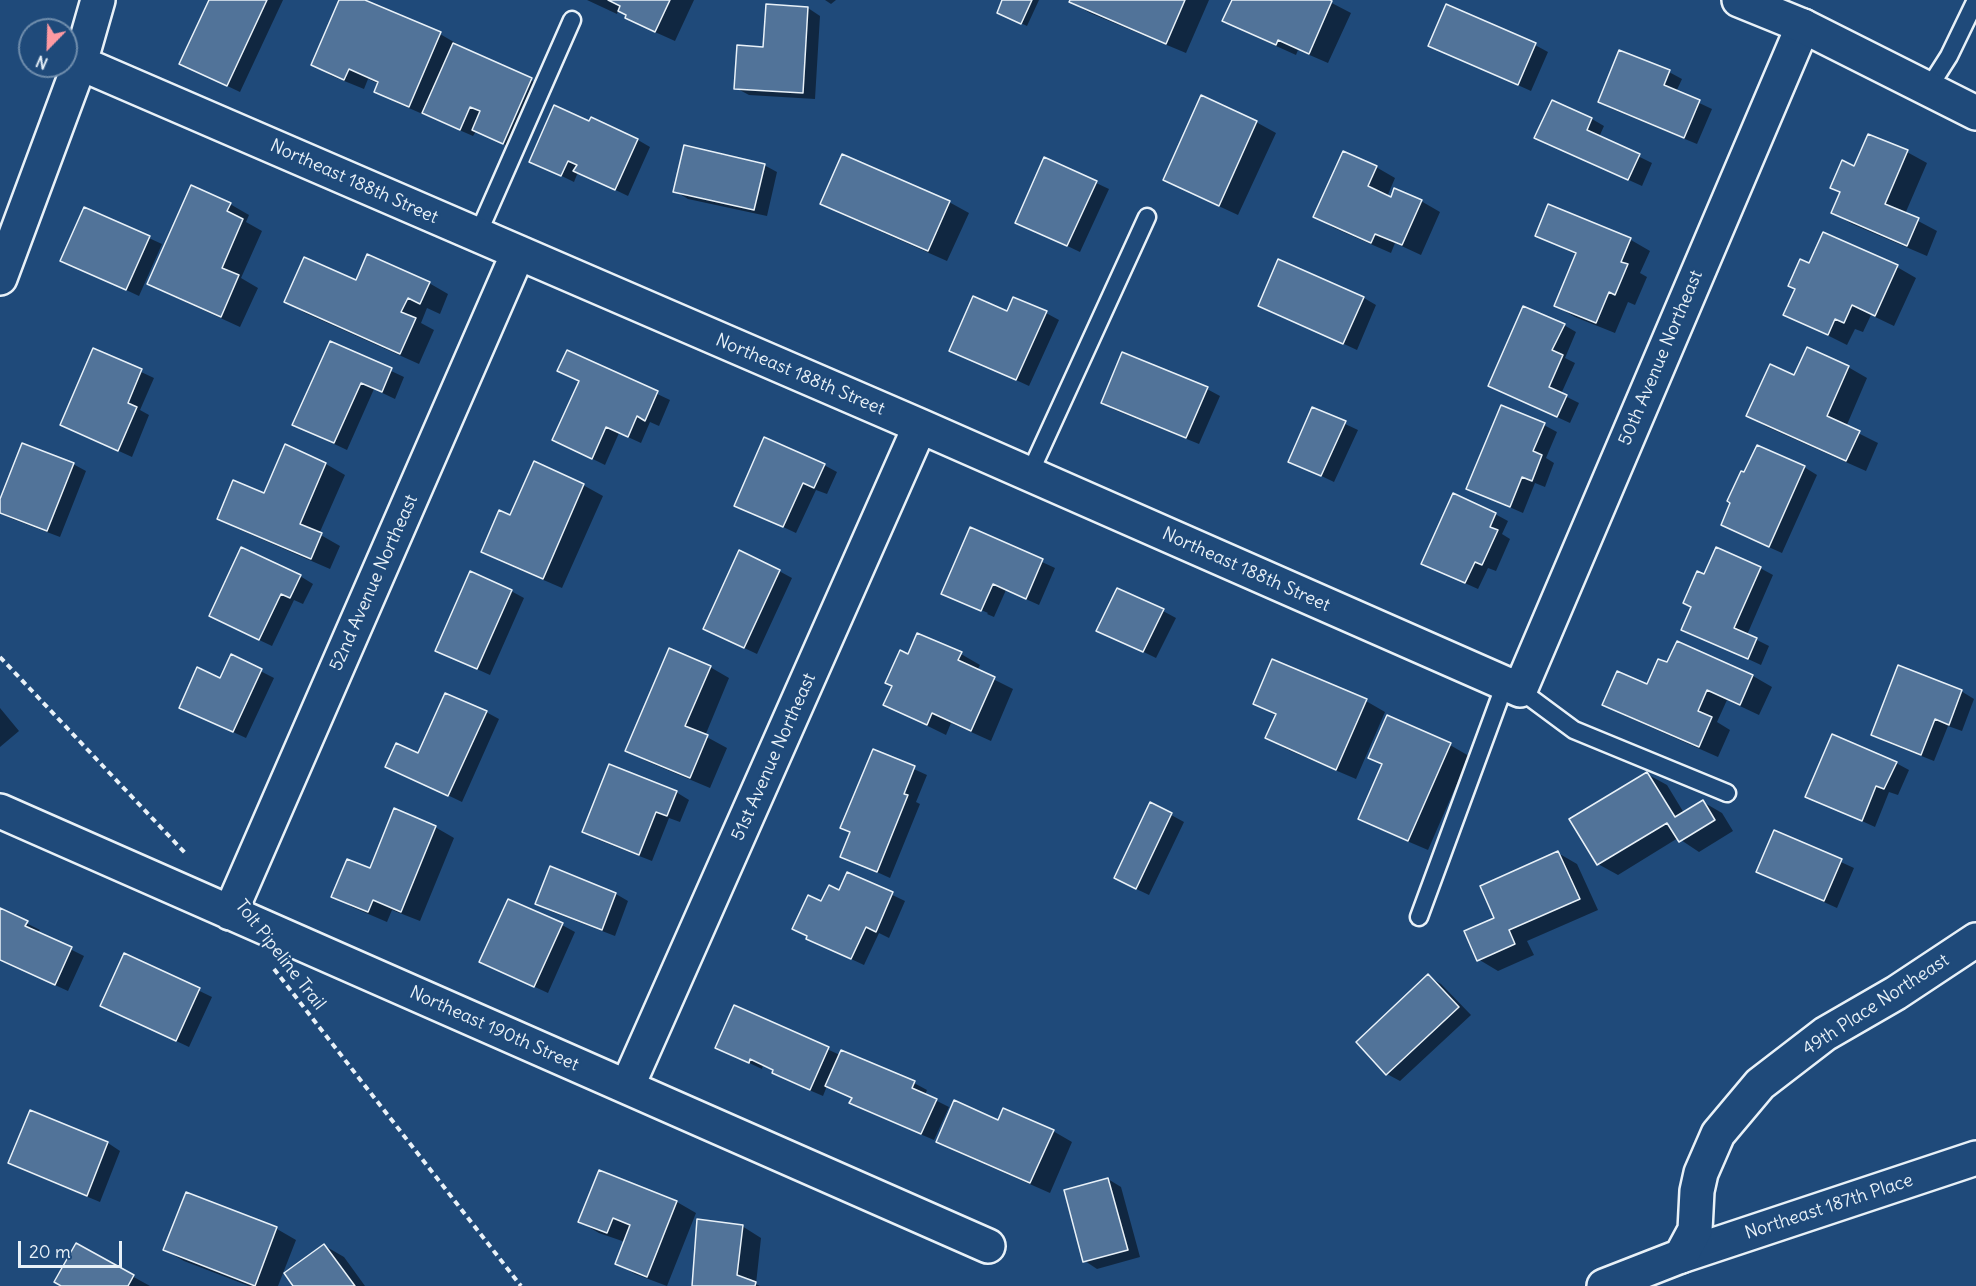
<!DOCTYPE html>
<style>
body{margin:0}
#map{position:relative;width:1976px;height:1286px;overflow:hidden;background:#1f4a7a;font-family:Delius,sans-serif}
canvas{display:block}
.north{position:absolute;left:18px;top:18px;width:60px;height:60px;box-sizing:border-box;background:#1f4a7a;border:2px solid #6f8dac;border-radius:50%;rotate:203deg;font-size:16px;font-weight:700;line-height:24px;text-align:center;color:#e8f1f8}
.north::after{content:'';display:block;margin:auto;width:21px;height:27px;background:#ff9aa2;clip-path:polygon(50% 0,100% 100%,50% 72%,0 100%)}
.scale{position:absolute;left:18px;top:1241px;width:104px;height:27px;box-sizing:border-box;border:3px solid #e8f1f8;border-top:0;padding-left:8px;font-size:18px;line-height:21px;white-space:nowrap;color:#e8f1f8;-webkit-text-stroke:4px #1f4a7a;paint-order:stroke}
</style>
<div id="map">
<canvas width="1976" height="1286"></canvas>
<div class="north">N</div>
<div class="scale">20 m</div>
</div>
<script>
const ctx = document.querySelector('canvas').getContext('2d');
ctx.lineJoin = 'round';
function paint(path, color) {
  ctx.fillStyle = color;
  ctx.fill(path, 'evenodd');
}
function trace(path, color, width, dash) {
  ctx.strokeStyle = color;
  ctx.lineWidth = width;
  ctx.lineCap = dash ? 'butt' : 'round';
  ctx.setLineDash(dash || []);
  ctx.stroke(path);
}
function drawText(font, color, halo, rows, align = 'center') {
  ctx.font = font + ' Delius,sans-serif';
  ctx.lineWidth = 5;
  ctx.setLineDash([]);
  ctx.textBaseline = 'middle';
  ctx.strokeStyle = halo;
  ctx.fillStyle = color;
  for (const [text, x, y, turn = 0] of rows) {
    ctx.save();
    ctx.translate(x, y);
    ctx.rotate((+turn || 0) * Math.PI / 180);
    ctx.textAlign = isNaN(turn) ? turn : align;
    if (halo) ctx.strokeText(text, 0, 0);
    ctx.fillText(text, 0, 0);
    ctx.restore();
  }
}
paint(new Path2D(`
 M210 0H283L240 92 181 64Z
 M341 0H362L440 34 459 45 458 47 544 86 516 150 476 131 473 136 395 102 376 91 379 84 368 79 364 89 332 76 313 65Z
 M587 0H694L675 41 646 28 618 10 617 14Z
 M825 0H836L831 4Z
 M1004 0H1039L1027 26 1004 15Z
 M1071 0H1209L1186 53 1090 13 1071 2Z
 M1234 0H1326L1351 13 1328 63 1298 50 1296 55 1243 31 1224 20Z
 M808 8 820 16 815 99 749 95 736 88 764 48Z
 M1429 45H1535L1548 52 1531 91Z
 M1669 72 1682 79 1676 92 1712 109 1697 144 1612 109 1600 101Z
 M1592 119 1604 126 1599 137 1652 163 1642 186 1536 138Z
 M1256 122 1276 133 1238 215 1184 190 1164 179Z
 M590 123 638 140 650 147 628 196 578 172 574 182 531 161Z
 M1869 136 1907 152 1927 163 1905 214 1937 231 1927 256 1852 224 1833 213 1841 193 1832 187 1855 167Z
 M1045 159 1109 189 1080 252 1017 222Z
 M764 165 777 172 767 216 688 199 675 191Z
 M1376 167 1395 178 1387 197 1421 201 1440 212 1421 255 1395 243 1391 253 1334 228 1315 217Z
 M191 187 230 204 249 215 246 222 262 231 241 278 258 288 240 327 168 294 148 283Z
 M949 202 969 213 947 261 841 214 822 203Z
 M1549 206 1631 240 1650 251 1640 273 1647 277 1635 305 1628 302 1615 333 1575 317 1556 306 1577 255 1537 235Z
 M85 209 162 244 139 296 62 260Z
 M1810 265 1897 267 1916 278 1894 326 1871 315 1863 332 1855 329 1847 345 1785 314Z
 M357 282 429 283 448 294 440 314 427 308 421 323 434 330 419 364 305 313 286 302Z
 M1364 298 1376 305 1357 350 1260 305Z
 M1008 313H1046L1059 320 1029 386 951 350Z
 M1564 325 1576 332 1565 358 1575 363 1561 394 1579 403 1570 423 1502 392Z
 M331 343 404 377 395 399 374 389 347 450 294 425Z
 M94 350 154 378 140 410 149 415 132 457 62 425Z
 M568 352 670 400 659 426 650 422 641 443 619 433 605 465 554 440 580 382 559 371Z
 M1848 367 1867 378 1846 427 1878 443 1866 471 1767 427 1748 416 1795 377Z
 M1207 389 1220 396 1199 444 1115 410 1103 403Z
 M1313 409 1358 430 1334 482 1290 461Z
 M1544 425 1557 432 1546 458 1554 463 1545 487 1535 483 1523 513 1468 489Z
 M286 446 326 464 345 475 319 534 340 546 330 569 238 529 219 518 265 495Z
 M534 463 583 485 603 496 562 588 502 562 483 551 511 517Z
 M73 464 86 471 60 537 10 518 0 513V503Z
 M824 465 837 472 827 494 816 490 796 533 736 505Z
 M1804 467 1817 475 1782 553 1735 532Z
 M1495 514 1508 521 1502 534 1510 539 1496 571 1488 568 1478 589 1436 570Z
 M971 529 1055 568 1039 605 1006 590 994 617 987 614 988 613 943 593Z
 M1760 568 1773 575 1747 635 1769 646 1761 665 1683 629 1705 576Z
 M779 571 792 578 757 654 704 629Z
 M300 576 313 584 303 604 294 600 272 646 223 623Z
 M511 591 524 598 490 675 437 651Z
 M1163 611 1176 618 1156 658 1109 635Z
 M1677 643 1753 676 1772 687 1759 715 1727 700 1717 722 1730 730 1718 757 1623 715 1604 704 1648 686 1668 664Z
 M961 654 980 665 977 671 1013 689 991 741 951 723 946 735 885 705 909 656Z
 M231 656 274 678 246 738 194 714 220 680Z
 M1273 661 1366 701 1385 712 1356 779 1286 749 1267 738 1277 716 1254 703Z
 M710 667 729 678 705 736 727 748 710 788 646 761 627 750Z
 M1961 691 1974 699 1962 731 1948 726 1934 761 1886 742 1873 735Z
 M0 708 19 731 0 747Z
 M486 712 499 719 462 802 387 766 419 755Z
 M1450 745 1469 756 1428 850 1379 829 1360 818 1384 765Z
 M874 751 927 775 916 802 920 804 890 878 842 856 851 834Z
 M1896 763 1909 770 1898 795 1889 792 1875 827 1807 796Z
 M1647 774 1667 785 1684 813 1703 802 1722 813 1733 831 1699 852 1678 838 1618 875 1598 864Z
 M676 792 689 800 680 822 669 818 652 861 596 839 583 832Z
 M1151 804 1184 822 1149 895 1128 885Z
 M435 827 454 838 420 921 392 910 387 922 352 907 333 896Z
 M1775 832 1854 868 1837 908 1771 878Z
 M1558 853 1577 864 1598 910 1527 941 1534 955 1498 971 1478 959Z
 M551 868 616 894 628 901 615 936 550 911 537 903Z
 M848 874 905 901 889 938 879 933 864 965 808 939 822 903 840 892Z
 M0 910 40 930 38 933 84 956 68 991 0 960Z
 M562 925 575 932 548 993 481 962Z
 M125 955 212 997 189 1047 102 1006Z
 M1428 976 1441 984 1471 1015 1400 1081 1387 1074Z
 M735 1007 840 1055 841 1052 914 1083 927 1090 925 1095 949 1107 934 1140 864 1110 851 1103 853 1099 827 1086 823 1096 786 1080 774 1072V1070L763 1065 762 1069 730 1054Z
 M31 1112 108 1143 120 1151 100 1202 23 1170 10 1163Z
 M999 1122 1053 1131 1072 1142 1050 1193 957 1152 937 1141Z
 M600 1172 677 1202 696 1213 667 1286 635 1274 616 1263 625 1242 599 1233 580 1222Z
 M1108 1179 1121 1187 1140 1257 1097 1269 1085 1261Z
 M187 1194 277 1229 296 1240 278 1286H249L184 1261 165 1250Z
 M742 1226 761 1238 756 1284 760 1286H693Z
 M76 1245 150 1286H63Z
 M325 1246 344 1257 365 1286H295Z`), '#0007');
const building = new Path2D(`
 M209 0H267L227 86 179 64Z
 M339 0H365L441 32 409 107 374 92 378 82 349 69 344 80 311 65Z
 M608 0H670L655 32 625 18 626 15 618 11 620 6Z
 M1002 0H1032L1021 24 997 13Z
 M1070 0H1185L1166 44 1069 2Z
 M1232 0H1330L1332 1 1309 54 1278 40 1276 45 1222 21Z
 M766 4 808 7 803 93 734 89 737 45 763 47Z
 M1446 4 1536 43 1518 85 1428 46Z
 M453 43 532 78 503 144 472 130 480 111 470 107 460 130 422 113Z
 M1619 50 1670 70 1664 85 1700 100 1684 138 1598 102Z
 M1201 95 1257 121 1219 206 1163 180Z
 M1552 100 1592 118 1587 130 1640 154 1628 180 1534 138Z
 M554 105 589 121 591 117 638 139 615 190 573 171 577 165 568 161 561 176 529 162Z
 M1868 134 1908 150 1885 204 1919 218 1907 246 1831 213 1840 192 1830 188 1842 160 1854 166Z
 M684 145 765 164 754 210 673 192Z
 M1343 151 1377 166 1368 186 1391 197 1394 188 1422 200 1402 245 1375 234 1371 243 1313 217Z
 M842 154 950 201 928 251 820 204Z
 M1044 157 1097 181 1067 246 1015 223Z
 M191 185 231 203 227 211 243 219 222 268 239 275 221 317 147 284Z
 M1548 204 1631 238 1621 262 1628 264 1615 295 1609 292 1596 323 1554 306 1576 253 1535 236Z
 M84 207 150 236 126 290 60 261Z
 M1823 232 1898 265 1875 316 1852 305 1844 323 1835 319 1828 335 1783 315 1795 289 1788 286 1800 259 1809 263Z
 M367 254 430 282 420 304 408 298 401 312 416 318 400 354 284 302 304 257 356 280Z
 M1278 259 1364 297 1343 344 1258 306Z
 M973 296 1007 311 1013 297 1047 311 1016 380 949 351Z
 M1523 306 1565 324 1552 350 1563 355 1549 387 1567 395 1557 417 1488 386Z
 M330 341 392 368 382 392 361 383 334 443 292 425Z
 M1807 347 1849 366 1827 416 1860 431 1846 461 1746 416 1770 364 1794 375Z
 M93 348 142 369 128 403 137 407 118 451 60 425Z
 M567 350 658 391 645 421 637 416 628 437 606 427 592 459 552 440 579 381 557 371Z
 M1122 352 1208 387 1186 438 1101 403Z
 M1501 405 1545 423 1533 451 1542 455 1532 481 1522 477 1510 507 1466 489Z
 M1312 407 1346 421 1321 476 1288 462Z
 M764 437 825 464 814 488 803 483 783 527 734 506Z
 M22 443 74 463 47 531 0 513V499Z
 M285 444 326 463 300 524 322 533 311 559 217 519 233 480 264 493Z
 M1757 445 1805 466 1769 547 1721 525 1730 503 1727 501 1741 471 1744 472Z
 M534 461 584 484 543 579 481 552 499 510 510 515Z
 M1453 493 1496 513 1490 527 1498 530 1482 565 1475 562 1465 583 1421 564Z
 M970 527 1043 559 1026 599 993 584 981 611 941 594Z
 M241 547 301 575 290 598 281 594 259 640 209 616Z
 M1716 547 1761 567 1734 628 1757 638 1748 659 1681 630 1691 607 1683 603 1697 571 1704 574Z
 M739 550 780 570 744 648 703 629Z
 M470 571 512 590 477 669 435 651Z
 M1117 588 1164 609 1143 652 1096 631Z
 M917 633 962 652 958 660 995 677 971 731 932 713 927 725 883 705 892 686 885 683 900 650 908 654Z
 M1677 641 1753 675 1740 705 1707 690 1698 711 1712 717 1699 747 1602 705 1617 671 1647 684 1658 659 1667 662Z
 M669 648 711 666 685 726 708 735 690 778 625 751Z
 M231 654 262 669 233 732 179 708 197 667 220 678Z
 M1272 659 1367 699 1336 770 1265 738 1276 714 1253 704Z
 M1898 665 1962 690 1949 725 1935 719 1921 755 1871 735Z
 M445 693 487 711 448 796 385 767 396 743 418 753Z
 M1387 715 1451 743 1408 841 1358 819 1382 764 1368 758Z
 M1832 734 1897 762 1884 789 1876 786 1862 821 1805 797Z
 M873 749 915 766 904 794 908 795 877 872 840 857 850 832 840 828Z
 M609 764 677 791 667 816 656 812 639 855 582 832Z
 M1647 772 1675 817 1703 800 1715 820 1679 842 1667 823 1597 865 1569 819Z
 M1150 802 1172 813 1136 889 1114 878Z
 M394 808 436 826 401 912 373 900 368 912 331 897 347 859 370 868Z
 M1774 830 1842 859 1824 901 1756 872Z
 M1558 851 1580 899 1509 930 1515 944 1477 961 1464 931 1494 918 1480 886Z
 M550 866 616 893 602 930 535 904Z
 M847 872 893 892 876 932 866 927 851 959 806 939 807 936 792 929 808 895 821 901 829 885 839 890Z
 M508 899 563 923 534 987 479 962Z
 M0 908 28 921 25 926 72 947 55 985 0 960Z
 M124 953 200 988 176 1041 100 1006Z
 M1428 974 1459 1007 1386 1075 1356 1042Z
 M734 1005 829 1047 810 1090 772 1073 773 1070 750 1059 749 1063 715 1048Z
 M841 1050 915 1081 912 1088 937 1099 921 1134 849 1103 852 1098 825 1086Z
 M954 1100 998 1120 1003 1108 1054 1130 1030 1183 936 1142Z
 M30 1110 108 1142 87 1196 8 1163Z
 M599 1170 677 1201 647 1277 615 1264 630 1225 613 1218 607 1233 578 1222Z
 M1108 1178 1128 1250 1083 1262 1064 1190Z
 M186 1192 277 1227 255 1286 163 1250Z
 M697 1219 743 1225 737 1275 756 1282 755 1286H692Z
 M76 1243 134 1275 128 1286H61L54 1282Z
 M324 1244 355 1286H293L284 1273Z`);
paint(building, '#517399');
trace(building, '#e8f1f8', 1.5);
const service = new Path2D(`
 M1928 89 1949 56 1976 0
 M477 236 572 20
 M1029 475 1147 217
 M1520 690 1574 730 1727 793
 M1419 917 1505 684`);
const minor = new Path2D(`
 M80 63 920 426 1520 690 1803 26
 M0 278 80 63 98 0
 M0 811 988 1246
 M230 913 518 253
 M627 1087 920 426
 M1681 1256 1976 1158`);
const tertiary = new Path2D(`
 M1739 0 1803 26 1976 113
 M1604 1286 1681 1256 1695 1230 1697 1191 1701 1173 1718 1134 1760 1084 1825 1034 1896 993 1976 940`);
trace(service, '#e8f1f8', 21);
trace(minor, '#e8f1f8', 38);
trace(tertiary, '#e8f1f8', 38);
trace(new Path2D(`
 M0 657 186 854
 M274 969 521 1286`), '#e8f1f8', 4, [6, 4.5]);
trace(service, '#1f4a7a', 16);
trace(minor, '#1f4a7a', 33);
trace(tertiary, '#1f4a7a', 33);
drawText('18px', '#e8f1f8', '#1f4a7a', [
 ["Northeast 188th Street",354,182,24],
 ["50th Avenue Northeast",1661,358,-67],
 ["Northeast 188th Street",800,375,23],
 ["Northeast 188th Street",1246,570,24],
 ["52nd Avenue Northeast",374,583,-66],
 ["51st Avenue Northeast",774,757,-66],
 ["Tolt Pipeline Trail",280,955,52],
 ["49th Place Northeast",1876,1005,-33],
 ["Northeast 190th Street",494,1029,24],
 ["Northeast 187th Place",1829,1207,-18]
]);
</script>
